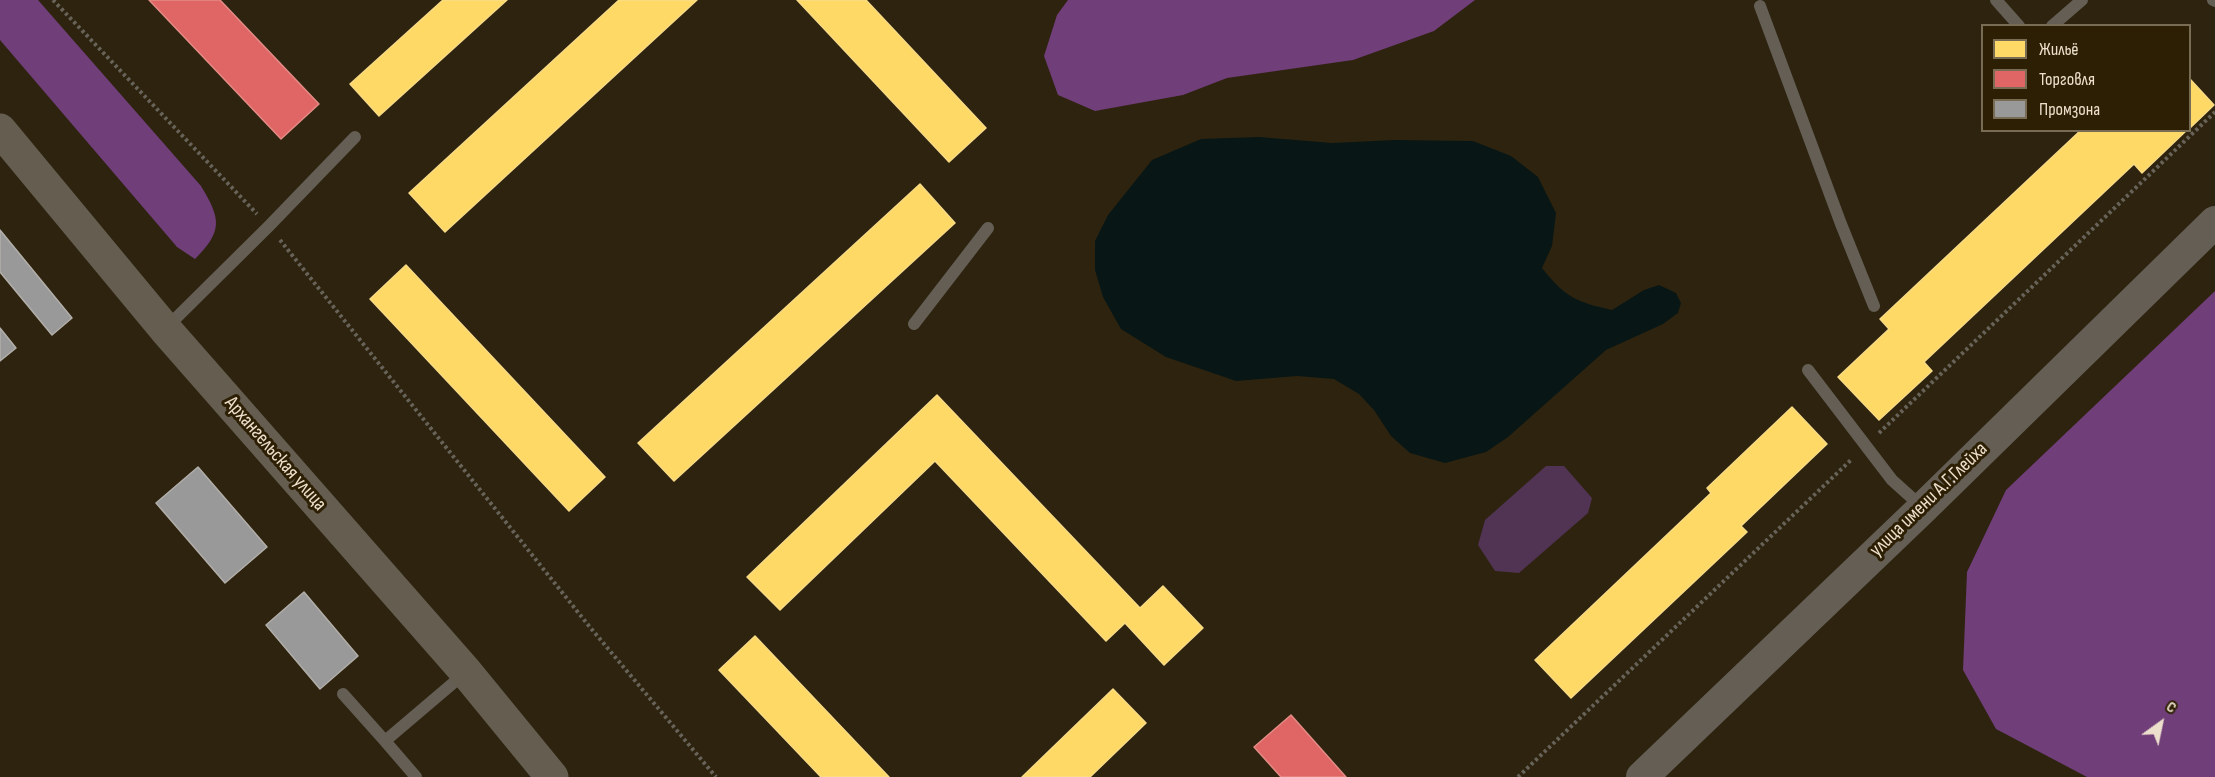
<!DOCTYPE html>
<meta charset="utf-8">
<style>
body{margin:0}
#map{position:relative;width:2215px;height:777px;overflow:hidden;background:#2d230f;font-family:"Sofia Sans Condensed",sans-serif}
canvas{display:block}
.legend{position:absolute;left:1981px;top:24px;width:210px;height:108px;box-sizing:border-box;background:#2d1f04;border:2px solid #796c54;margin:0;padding:8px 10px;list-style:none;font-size:18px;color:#ece0cd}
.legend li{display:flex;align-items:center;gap:12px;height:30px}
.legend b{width:30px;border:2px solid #796c54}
.north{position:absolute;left:2131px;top:693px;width:60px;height:60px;-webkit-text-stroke:4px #2d1f04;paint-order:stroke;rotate:33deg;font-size:16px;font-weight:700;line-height:24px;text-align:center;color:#ece0cd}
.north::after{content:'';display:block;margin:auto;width:21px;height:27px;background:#ece0cd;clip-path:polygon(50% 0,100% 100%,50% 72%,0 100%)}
</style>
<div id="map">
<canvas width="2215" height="777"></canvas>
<ul class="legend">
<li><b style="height:16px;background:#ffd966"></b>Жильё</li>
<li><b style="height:16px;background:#e06666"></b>Торговля</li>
<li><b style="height:16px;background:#999"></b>Промзона</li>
</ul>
<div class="north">С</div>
</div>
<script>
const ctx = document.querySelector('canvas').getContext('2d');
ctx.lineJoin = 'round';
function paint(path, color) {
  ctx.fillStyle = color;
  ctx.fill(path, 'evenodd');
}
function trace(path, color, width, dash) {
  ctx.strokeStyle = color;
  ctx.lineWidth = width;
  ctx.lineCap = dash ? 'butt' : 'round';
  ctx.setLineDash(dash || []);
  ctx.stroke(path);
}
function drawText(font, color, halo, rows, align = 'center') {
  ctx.font = font + ' "Sofia Sans Condensed",sans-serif';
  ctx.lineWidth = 6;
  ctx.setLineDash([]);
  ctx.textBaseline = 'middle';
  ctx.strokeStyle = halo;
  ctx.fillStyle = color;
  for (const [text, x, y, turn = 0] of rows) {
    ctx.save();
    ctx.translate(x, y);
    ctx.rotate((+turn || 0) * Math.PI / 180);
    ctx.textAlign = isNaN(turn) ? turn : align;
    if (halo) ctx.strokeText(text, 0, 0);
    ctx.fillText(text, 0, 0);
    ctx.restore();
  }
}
paint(new Path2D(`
 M1546 466H1564L1592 498 1588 513 1519 573 1495 571 1478 545 1485 520Z`), '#513453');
paint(new Path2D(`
 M0 0H38L201 186C221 219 223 231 195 259L177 247 0 40Z
 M1068 0H1475L1434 31 1353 60 1227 78 1183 95 1095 111 1058 95 1044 56 1057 15Z
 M2215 291V777H2087L1996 729 1963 670 1967 572 2006 490Z`), '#703e78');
paint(new Path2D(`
 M1259 137 1332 143 1395 140 1473 141 1511 156 1538 177 1556 213 1552 246 1542 268C1565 297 1576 302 1612 310L1644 290 1659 285 1676 293 1681 303 1678 313 1663 324 1606 350 1508 437 1486 452 1445 463 1410 453 1391 436 1374 410 1359 394 1334 379 1297 376 1236 381 1166 357 1121 329 1103 297 1095 270V241L1108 215 1152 160 1201 139Z`), '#081716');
const homes = new Path2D(`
 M443 0H507L379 116 350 84Z
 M619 0H697L445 232 409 193Z
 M797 0H866L986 128 949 162Z
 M2190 79 2214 105 2190 128Z
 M2081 130H2187L2142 173 2134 164 1924 362 1932 371 1879 420 1838 377 1889 329 1880 319Z
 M920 184 955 223 674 481 638 443Z
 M406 265 605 477 569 511 370 299Z
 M937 395 1140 608 1163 586 1203 628 1164 665 1125 623 1106 641 935 461 780 610 747 577Z
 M1792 407 1827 444 1741 526 1747 532 1571 698 1535 660 1711 493 1707 488Z
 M755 636 889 777H821L719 670Z
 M1113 689 1146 723 1090 777H1022Z`);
paint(homes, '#ffd966');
trace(homes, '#f9db85', 1.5);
const shops = new Path2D(`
 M149 0H220L319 104 281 139Z
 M1291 715 1346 777H1281L1254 747Z`);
paint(shops, '#e06666');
trace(shops, '#e48b85', 1.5);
const industry = new Path2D(`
 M0 230 72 318 52 335 0 272Z
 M0 328 16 348 0 361Z
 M198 467 267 547 225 583 156 503Z
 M304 592 358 656 320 689 266 625Z`);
paint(industry, '#999');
trace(industry, '#b2aea9', 1.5);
trace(new Path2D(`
 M53 0 257 214
 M280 240 589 626 716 777
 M1879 433 2215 112
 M1518 777 1852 459`), '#686359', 4, [3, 3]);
trace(new Path2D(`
 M1996 0 2019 26
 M2213 0 2215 1
 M1760 6 1841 224 1874 306
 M2052 26 2082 0
 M914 324 988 228
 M166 328 269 226 355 137
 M1808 370 1892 480 1922 507
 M343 694 385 741 465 673
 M385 741 416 777`), '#645e55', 12);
trace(new Path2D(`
 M1642 777 1923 508 2215 222`), '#645e55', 32);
trace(new Path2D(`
 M0 130 165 329 466 672 552 777`), '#645d50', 33);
drawText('20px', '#ece0cd', '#2d1f04', [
 ["Архангельская улица",275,454,49],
 ["улица имени А.Г.Глейха",1929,500,-44]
]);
</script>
